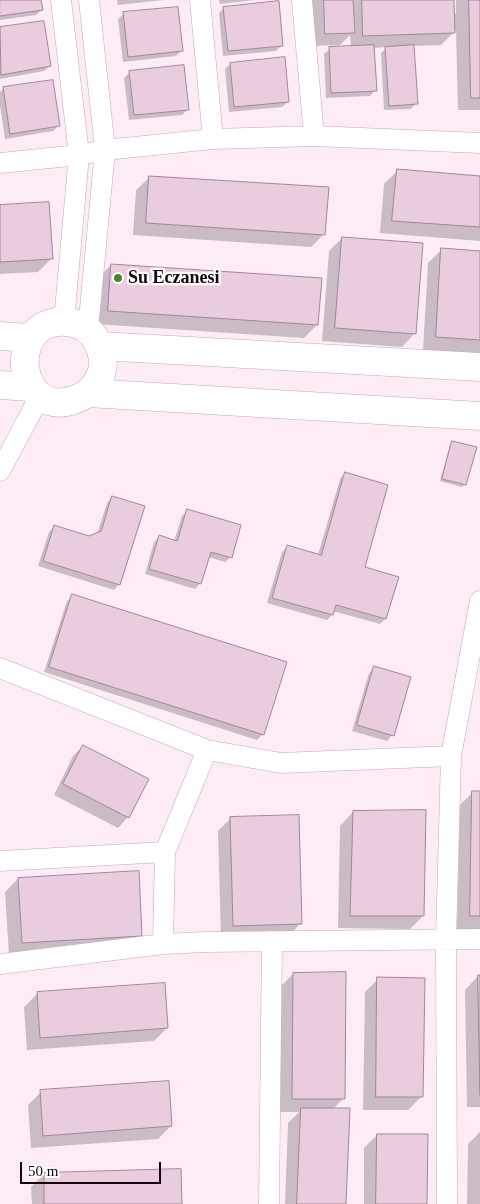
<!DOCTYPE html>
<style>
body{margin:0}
#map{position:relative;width:480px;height:1204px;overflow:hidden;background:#fdecf6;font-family:"Times New Roman",serif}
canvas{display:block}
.scale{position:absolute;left:20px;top:1162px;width:141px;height:22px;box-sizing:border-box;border:2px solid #11080e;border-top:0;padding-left:6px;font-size:15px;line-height:18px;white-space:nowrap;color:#11080e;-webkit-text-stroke:4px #fefefe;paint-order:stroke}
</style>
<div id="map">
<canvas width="480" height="1204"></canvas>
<div class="scale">50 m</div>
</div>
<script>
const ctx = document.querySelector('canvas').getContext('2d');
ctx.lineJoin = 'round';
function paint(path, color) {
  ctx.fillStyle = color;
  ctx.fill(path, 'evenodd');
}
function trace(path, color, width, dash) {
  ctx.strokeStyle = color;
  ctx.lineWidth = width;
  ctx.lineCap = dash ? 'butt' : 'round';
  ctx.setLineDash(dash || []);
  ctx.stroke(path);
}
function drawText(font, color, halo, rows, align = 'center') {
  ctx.font = font + ' "Times New Roman",serif';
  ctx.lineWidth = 4.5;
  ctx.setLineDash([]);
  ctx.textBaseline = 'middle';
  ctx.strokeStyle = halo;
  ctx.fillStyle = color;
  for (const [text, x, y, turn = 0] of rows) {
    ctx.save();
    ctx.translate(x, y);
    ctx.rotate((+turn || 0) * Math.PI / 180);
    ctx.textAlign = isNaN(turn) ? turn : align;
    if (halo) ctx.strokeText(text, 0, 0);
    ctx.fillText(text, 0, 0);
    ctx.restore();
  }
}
paint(new Path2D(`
 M0 0H40L42 10 36 15 0 20Z
 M117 0H164L118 5Z
 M219 0H255L220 4Z
 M310 0H453L454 14H456V0H480V110H458L456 30 441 45 413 46 416 103 411 109 384 110 381 53 387 47 373 48 375 90 370 96 326 98 324 54 330 49 351 48 350 35 340 45 312 46Z
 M224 8 282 45 276 51 223 56 219 13Z
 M124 14 181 51 176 56 123 62 118 19Z
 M43 22 50 66 44 71 0 79V28Z
 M230 64 288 102 282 107 229 112 225 69Z
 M130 72 187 110 182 115 129 120 124 78Z
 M4 88 59 125 53 131 5 139 0 105V92Z
 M397 171 480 177V241L380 233 384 184Z
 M150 177 324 234 311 247 133 235 136 190Z
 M0 206 51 259 38 272 0 274Z
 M342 238 415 333 402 347 322 341 329 251Z
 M441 250 480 252V354L423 350 428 263Z
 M111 265 317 325 304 338 95 324 98 278Z
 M453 443 465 484 462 487 440 481 450 445Z
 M345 474 363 568 385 619 380 624 333 611 332 615 327 620 267 603 282 552 288 546 318 555 340 479Z
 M112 497 119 584 114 590 38 566 49 532 54 527 90 537 97 534 107 503Z
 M187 511 231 557 225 562 208 557 200 583 195 589 145 574 154 542 159 537 174 541 182 516Z
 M72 596 263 734 257 740 44 672 67 601Z
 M375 668 392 735 387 741 352 731 369 673Z
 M83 746 148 779 128 817 118 828 54 795 73 756Z
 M473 792H480V929H457L460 805Z
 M353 812 423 916 410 929 338 928 340 826Z
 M231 818 300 924 287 937 221 939 218 831Z
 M18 879 141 935 128 948 9 955 5 892Z
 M293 974 344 1098 333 1109 344 1204H285L288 1123 299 1112H279L280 987Z
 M478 976H480V1107H467L465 990Z
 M378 979 422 1096 408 1110H363L365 992Z
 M37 994 167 1028 154 1041 27 1050 24 1007Z
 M41 1092 171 1126 158 1139 31 1148 28 1105Z
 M480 1132V1204H467L468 1144Z
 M377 1135 426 1204H364V1148Z
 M44 1174 181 1204H32L31 1187Z`), '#0003');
const building = new Path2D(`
 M0 0H41L43 10 0 16Z
 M324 0H353L355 33 325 34Z
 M362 0H454L455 33 363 36Z
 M469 0H480V98H471Z
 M279 1 283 46 228 51 223 7Z
 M178 7 183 51 128 57 123 12Z
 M44 21 51 66 1 75 0 27Z
 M374 45 377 91 331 93 329 47Z
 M414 45 418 104 389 106 385 47Z
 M285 57 289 102 234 107 230 63Z
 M184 65 189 110 134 115 129 71Z
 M53 80 60 126 10 134 3 87Z
 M397 169 480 176V227L392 221Z
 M149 176 329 187 325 235 146 223Z
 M49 202 53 259 0 262V205Z
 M342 237 423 243 416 334 335 328Z
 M441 248 480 251V340L436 337Z
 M111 264 322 278 318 325 108 311Z
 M452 441 477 447 466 485 442 479Z
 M345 472 388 485 365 567 399 577 386 619 336 605 333 615 272 598 287 545 321 555Z
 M112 496 145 506 120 585 43 561 54 525 89 536 101 531Z
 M187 509 241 525 232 558 211 552 201 584 149 569 159 535 177 541Z
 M72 594 287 662 264 735 49 667Z
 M374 666 411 677 394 736 357 725Z
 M83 745 149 779 129 818 63 784Z
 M472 791H480V916H470Z
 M426 810 424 916H350L353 811Z
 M299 815 302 924 233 926 230 817Z
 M139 871 142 936 22 943 18 878Z
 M346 972 345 1099H292L293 973Z
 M478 975H480V1095Z
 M377 977 425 978 423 1097H376Z
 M165 983 168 1028 40 1038 37 992Z
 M169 1081 172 1126 43 1136 40 1090Z
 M301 1108H350L346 1204H297Z
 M377 1134H428L427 1204H376Z
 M181 1169 182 1204H44V1173Z`);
paint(building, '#e9cdde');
trace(building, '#a18797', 1);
const street = new Path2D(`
 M61 0 79 155 64 321
 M200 0 213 139
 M302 0 314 136
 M0 163 79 155 105 150 213 139 314 136 480 143
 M88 330 105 150 89 0
 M0 471 40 396
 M0 668 207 750 281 763 451 756
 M0 861 165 852 207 750
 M163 944 165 852
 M0 964 163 944 206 942 480 939
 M269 1204 272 941
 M447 1204 446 939 451 756 480 601`);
const secondary = new Path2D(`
 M0 336 30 338
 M100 346 480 367
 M0 385 30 387
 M88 393C95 386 100 380 102 371 106 351 94 327 73 323 0 308 14 438 88 393L480 416`);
trace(street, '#c3a8b8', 21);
trace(secondary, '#c3a8b8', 29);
trace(street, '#fff', 20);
trace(secondary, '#fff', 28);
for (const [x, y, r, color] of [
 [118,278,5,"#45872a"]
]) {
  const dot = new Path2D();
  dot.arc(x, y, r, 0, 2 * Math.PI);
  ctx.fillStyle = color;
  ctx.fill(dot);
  trace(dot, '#fefefe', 2);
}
drawText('bold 18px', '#11080e', '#fefefe', [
 ["Su Eczanesi",128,278]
], 'left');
</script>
